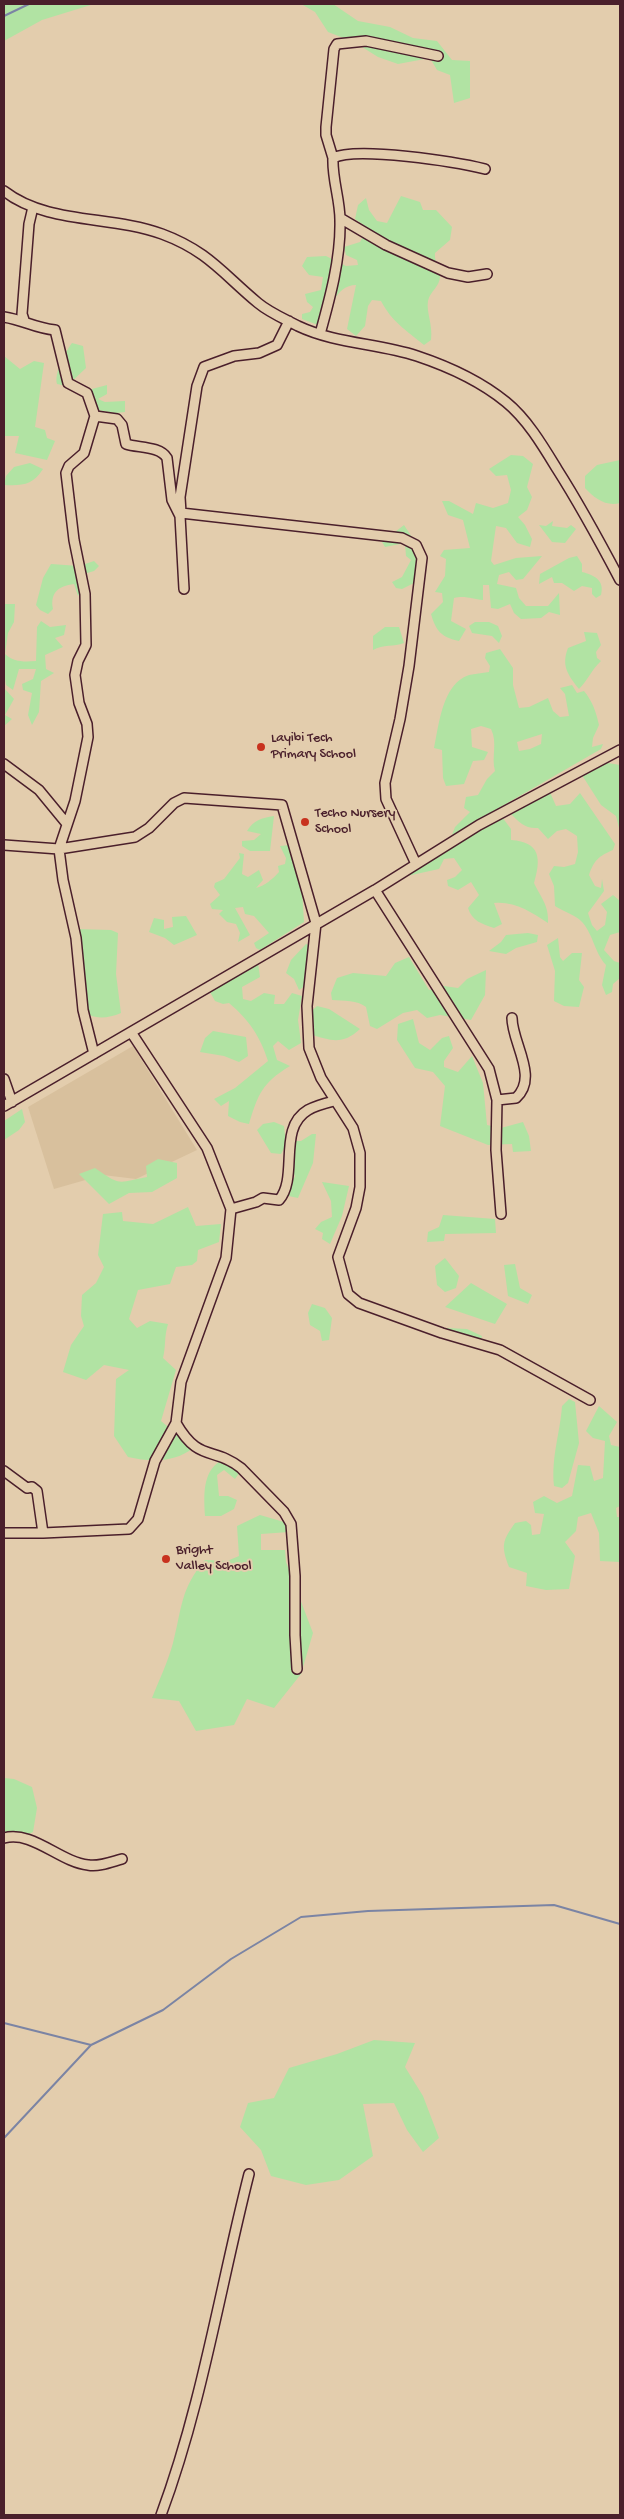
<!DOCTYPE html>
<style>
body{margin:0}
#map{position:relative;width:624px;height:2519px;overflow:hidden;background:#e3cdad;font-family:"Gochi Hand",sans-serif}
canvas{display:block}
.frame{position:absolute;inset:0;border:5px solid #4a1f2b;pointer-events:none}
</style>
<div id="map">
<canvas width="624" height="2519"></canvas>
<div class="frame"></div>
</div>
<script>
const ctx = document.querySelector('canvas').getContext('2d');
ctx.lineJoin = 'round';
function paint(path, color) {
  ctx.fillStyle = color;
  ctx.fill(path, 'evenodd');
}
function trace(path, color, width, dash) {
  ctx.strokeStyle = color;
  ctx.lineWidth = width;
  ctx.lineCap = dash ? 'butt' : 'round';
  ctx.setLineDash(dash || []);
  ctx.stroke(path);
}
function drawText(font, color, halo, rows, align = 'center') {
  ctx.font = font + ' "Gochi Hand",sans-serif';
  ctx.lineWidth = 4;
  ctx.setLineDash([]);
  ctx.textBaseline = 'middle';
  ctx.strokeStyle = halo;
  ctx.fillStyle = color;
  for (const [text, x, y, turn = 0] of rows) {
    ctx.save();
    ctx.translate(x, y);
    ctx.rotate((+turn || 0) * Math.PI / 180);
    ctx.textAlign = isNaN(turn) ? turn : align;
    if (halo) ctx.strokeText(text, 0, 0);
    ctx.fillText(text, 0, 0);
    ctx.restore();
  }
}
paint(new Path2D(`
 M133 1046 197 1150 136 1179 103 1175 54 1189 28 1107Z`), '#d8c09d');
paint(new Path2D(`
 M4 4H94L42 20 4 41Z
 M301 4H333L358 21 390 27 413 38 437 41 452 60 470 61V98L454 103 450 75 437 70 430 58 398 64 378 57 354 42 328 32 315 12Z
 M401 196 420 202 423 210H436L452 227 450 240 435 253C434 262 440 268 440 276 440 287 430 291 428 301 426 312 433 324 431 340L424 345C406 330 392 322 381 301L372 300 368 306 365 326 356 336 347 329 356 285C335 285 331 311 318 325L302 319V314L310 312 313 307 307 302 305 294 321 290 323 277 309 275 302 266 307 257 326 256 346 266 358 265 357 260 346 255 344 247 360 242 368 228 355 219 358 205 366 198 369 210 377 221 387 223Z
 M72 343 83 346 86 368 67 386 57 384C54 373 65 352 72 343Z
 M4 356 20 369 34 361 44 363 35 427 45 430 47 438 55 441 47 460 15 453 19 436H4Z
 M107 385V394L98 399 105 402 125 401V412L115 413 91 409 92 389Z
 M511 455 523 456 533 464 527 487 532 497 527 510 518 517 525 525 532 539 530 547 517 543 506 528 496 526 491 561 494 565 516 558 542 556 523 579 516 580 509 572 499 575 497 584 516 588 519 598 526 606H548L559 593 560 615 549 612 541 618 521 619 514 613 510 604 498 609 491 608 489 585H483V600C472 599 465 595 454 598L451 621 466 629 459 641C441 637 436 631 431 614L443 602 442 593 435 592 445 576 446 559 440 556 444 550 470 548 463 520 448 515 442 501H449L473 514 476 503 493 508 508 503 511 490 507 475 496 476 489 469Z
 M620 460V503C606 507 594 498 585 488V476L597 465Z
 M30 463 43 469C33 485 22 486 4 485L6 476 14 467Z
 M553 521 552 526 567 528 571 525 576 529 565 543 552 542 539 525 546 526Z
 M404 525 421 551 418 581 402 589 396 588 392 582 402 577 411 560 406 556 405 543 385 547 382 542Z
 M577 556 582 564V572C594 575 605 580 601 595L596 598 592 594V588L582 586 574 591 562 583H554L552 577 539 584 540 574 569 558Z
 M94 561 99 566 94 571 84 574 85 586 78 596 74 584C58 586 50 593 53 609L48 614 40 610 36 605 43 578 51 564 79 566Z
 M4 604H15L14 622 8 633 5 654C14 662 23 662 36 661L37 627 41 621 50 627 66 625 64 635 55 638 63 647 45 655 46 669 54 673 41 681 39 712 32 725 28 715 32 693 23 690 22 684 33 679 36 669H19L13 690 6 685 4 673Z
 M475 622H489L498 626 502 636 499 643 492 636 472 633 469 626Z
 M385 627H399L404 643C394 647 383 644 373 650V636Z
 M584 632 597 633 601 645 596 652 597 658 601 661C592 669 588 680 579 689 568 675 561 666 568 648L586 641Z
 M500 649 513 668V685L519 708 529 707 548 698 553 711 560 717 569 716 565 694 560 688 572 685 577 693 584 691C593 702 596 712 599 725L593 738 592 747 603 744 601 749 452 835 455 827 470 812 464 808 466 797 478 795 487 779 495 771C491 757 498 743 491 729L481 726 471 729 472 747 488 752 484 760 473 761 464 784 446 786 443 778 442 750 434 748C439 725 442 684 469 675 475 674 482 673 489 672L490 666 485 658 486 653ZM542 734 541 744 530 749 519 751 517 742Z
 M4 688 14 699 5 715 12 719 4 726Z
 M602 762 620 765V832L616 816 601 805 580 772Z
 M549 790 556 806 570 804 580 793 615 844 613 850C599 856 594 860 589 875L595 886 601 888 602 879 604 891 588 913 592 925 597 931 605 925 607 912 601 904 613 895 620 901V932L610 935 604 950 614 961 620 963V978L613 984 612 992 606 995 602 985 606 965C594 952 593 932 580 920 575 915 562 911 555 906L554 886 549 874 554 866 564 867 575 864 578 852 577 836 566 829 557 831 548 839 538 828C525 829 519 822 510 813Z
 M274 816 270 851H250L242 846V841L254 840 261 834 247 831C254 820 261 818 274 816Z
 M502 817 511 829V840C541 842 541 859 534 883 541 898 549 905 548 923 531 912 515 901 494 903L502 924 494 928C482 924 472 921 468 908L479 895 471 882 458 890 448 886 447 880 455 877 462 870 454 858 444 859 439 869 407 876 411 869Z
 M290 845 302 890 304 922 260 950 256 948 254 943 269 933 254 916 245 914 243 907 235 908 250 935 238 942 240 933 236 924 227 922 219 914 223 910 212 909 210 904 220 895 214 887 215 883 224 879 240 858 239 853 244 854 242 874 248 877 259 870 263 880 256 888C264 886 273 879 279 872L278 866 285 864 286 858 280 846Z
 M186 916 197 935 174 945 165 938 149 932 154 918 164 920V929L173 927 172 917Z
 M76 929 111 930 118 933 116 974 121 1013C104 1020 90 1020 77 1005Z
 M528 933 538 935 537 942 516 948 506 954 489 951 501 942 506 935Z
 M558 938 560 957 563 961 572 953H582L579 980 584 987 579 1007 564 1006 554 1001 555 971 547 945Z
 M306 944 319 949 315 979 299 990 294 979 286 973 291 960Z
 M409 957 429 990 444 986 458 988 467 979 486 970 485 995 471 1020 440 1015 427 1018 417 1010 403 1013 377 1029 370 1026 366 1007C357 1000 344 1001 332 1000L331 993 337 978 353 973 386 976 395 963Z
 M258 963 260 977 242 987 243 999 251 1001 264 993 275 995 274 1004H284L292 993 302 996 298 1020 301 1043 289 1050 278 1041 273 1046 277 1060 290 1066C262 1083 258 1094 249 1124L240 1122 228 1116 229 1101 221 1106 214 1099 235 1088 268 1061C260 1036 249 1020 229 1003L223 1004 215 1001 210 992Z
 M317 1006 329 1009 360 1029C343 1045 331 1041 310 1034L305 1017Z
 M413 1019 419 1043 430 1050 442 1038 449 1036 453 1048 444 1061V1067L458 1072 472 1056 483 1083 487 1125 501 1128 523 1122 529 1136 531 1151 513 1152 512 1144 488 1145 440 1126 445 1086 433 1072 415 1068 397 1040 398 1024Z
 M213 1031 246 1037 248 1056 239 1062 224 1056 200 1052 205 1038Z
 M22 1109 25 1122 19 1130 4 1140V1121Z
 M274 1122 284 1126 286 1145 281 1154 271 1153 257 1130 263 1124Z
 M312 1134H316L313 1163 298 1198 284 1195 288 1183 295 1177 293 1170 286 1167 290 1141H301Z
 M158 1159 177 1163V1178L152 1192 129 1193 109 1204 79 1174 95 1168C121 1186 117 1183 147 1177L146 1166Z
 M322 1182 349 1186 342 1216 330 1244 322 1239 323 1233 315 1229 321 1222 332 1217 331 1201Z
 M188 1207 196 1226 221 1224 219 1242 198 1250 197 1261 192 1265 176 1267 170 1284 138 1290 129 1319 137 1328 150 1321 168 1324C164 1337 166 1346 163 1358L176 1370 161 1421 193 1448C174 1463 150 1462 128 1457L114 1436 116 1379 129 1370 104 1365 86 1380 63 1372 71 1345 84 1326 81 1316 82 1295 96 1283 104 1267 98 1255 103 1214 122 1212 123 1221 153 1224Z
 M443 1215 495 1219 496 1233 445 1234 444 1241 427 1242 428 1232 439 1227Z
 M445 1258 459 1276 456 1288 445 1292 437 1285 435 1266Z
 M515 1264 520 1288 532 1295 528 1304 508 1296 504 1265Z
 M471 1283 507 1304 495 1324 445 1307Z
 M312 1304 325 1308 332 1318 329 1340 322 1341 320 1331 310 1325 308 1313Z
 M447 1328 467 1329 482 1336 480 1343 446 1335Z
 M569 1399 575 1402 579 1443 568 1483 562 1488 554 1486C551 1457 560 1434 562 1406Z
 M599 1406 617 1422 609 1436 611 1445 620 1447V1506L616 1508 617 1517H620V1562L600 1561 599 1533 591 1513 578 1517 576 1531 565 1542 575 1556 569 1589 546 1590 526 1586 527 1573 509 1567C501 1546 502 1541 515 1523L526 1521 531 1525 532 1535 540 1534 544 1514 535 1513 533 1502 544 1496 557 1503 572 1496 578 1465 590 1466 594 1481 603 1478 605 1441 593 1438 586 1431Z
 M220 1461 232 1465 240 1472 235 1479 224 1470 217 1475 219 1496H228L237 1500 234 1509 221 1516H205C204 1496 202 1473 220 1461Z
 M260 1515 284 1522 289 1532 261 1534V1550H285L286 1562 313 1633 301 1674 274 1708 247 1699 234 1725 196 1731 179 1701 152 1698C159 1680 168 1662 173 1643 182 1609 180 1589 205 1560L227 1561 239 1556 237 1526Z
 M4 1778 14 1779 32 1787 37 1808 33 1832 15 1841 4 1833Z
 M374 2040 415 2043 405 2067 423 2096 439 2138 423 2152 407 2130 394 2103 363 2104 373 2156 339 2180 306 2185 271 2176 261 2150 240 2127 248 2103 274 2098 289 2068 337 2054Z`), '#b1e3a3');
trace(new Path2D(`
 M4 16 29 4
 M4 2023 91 2045
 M4 2138 91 2045 163 2010 231 1959 301 1917 368 1911 554 1905 620 1924`), '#7b84a4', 2);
const minor = new Path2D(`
 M333 158 326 135V127L334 49 337 44 366 41 438 56
 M4 191C48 225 111 215 162 234 208 251 223 274 258 303 270 313 285 319 298 326 336 344 378 343 417 356 450 367 479 380 506 402 527 419 543 446 557 469 580 505 600 542 620 580
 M340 218 386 245 448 273 468 277 487 274
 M4 317C24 320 34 328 55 330L68 383 87 393 95 416 84 453 69 466 66 473 74 540 85 594 86 645 78 661 75 675 79 703 87 724 88 737 75 801 59 849 63 880 76 938 83 1010 94 1054
 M24 320 22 314 29 224 33 207
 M289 321 277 345 259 353 234 356 204 367 197 386 180 497 181 513 402 538 416 545 422 558 409 666 400 719 385 783 386 799 416 864
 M320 334C330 298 341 258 340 220 340 199 332 179 333 158 356 146 457 162 485 169
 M95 416 117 419 122 425 126 444C138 448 160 446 167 458L172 500 180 516 184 589
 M4 764 39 790 67 824
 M4 845 59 849 135 837 149 828 174 803 184 798 282 805 316 923 307 1006 309 1048 321 1078 353 1128 360 1153V1187L356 1208 338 1257 348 1294 359 1303 442 1333 500 1350 590 1400
 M375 890 489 1069 497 1100 496 1150 501 1214
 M131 1032 207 1148 231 1209 226 1258 181 1382 176 1423C199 1463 213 1446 241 1468L284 1512 291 1524 295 1576V1635L297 1669
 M4 1079 12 1102
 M497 1100 516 1098C539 1077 512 1043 512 1018
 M4 1106 375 890 479 825 620 750
 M231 1209 256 1202 263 1198 279 1200C299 1177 277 1128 308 1110 315 1106 326 1103 334 1101
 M4 1471 27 1488 32 1487 37 1491 43 1533 129 1529 138 1519 155 1461 176 1423
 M4 1533H43
 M4 1838C32 1830 60 1862 88 1865 99 1867 111 1862 122 1859
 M161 2515C202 2405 220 2288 249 2174`);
trace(minor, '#4a1f2b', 12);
trace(minor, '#e3cdad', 9);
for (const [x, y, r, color] of [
 [261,747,5,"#c8321e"],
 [305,822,5,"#c8321e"],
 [166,1559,5,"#c8321e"]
]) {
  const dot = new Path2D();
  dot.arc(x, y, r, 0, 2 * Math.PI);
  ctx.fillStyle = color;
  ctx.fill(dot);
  trace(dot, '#e3cdad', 2);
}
drawText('14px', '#4a1f2b', '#e3cdad', [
 ["Layibi Tech",271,739],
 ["Primary School",271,755],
 ["Techo Nursery",315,814],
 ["School",315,830],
 ["Bright",176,1551],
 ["Valley School",176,1567]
], 'left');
</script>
